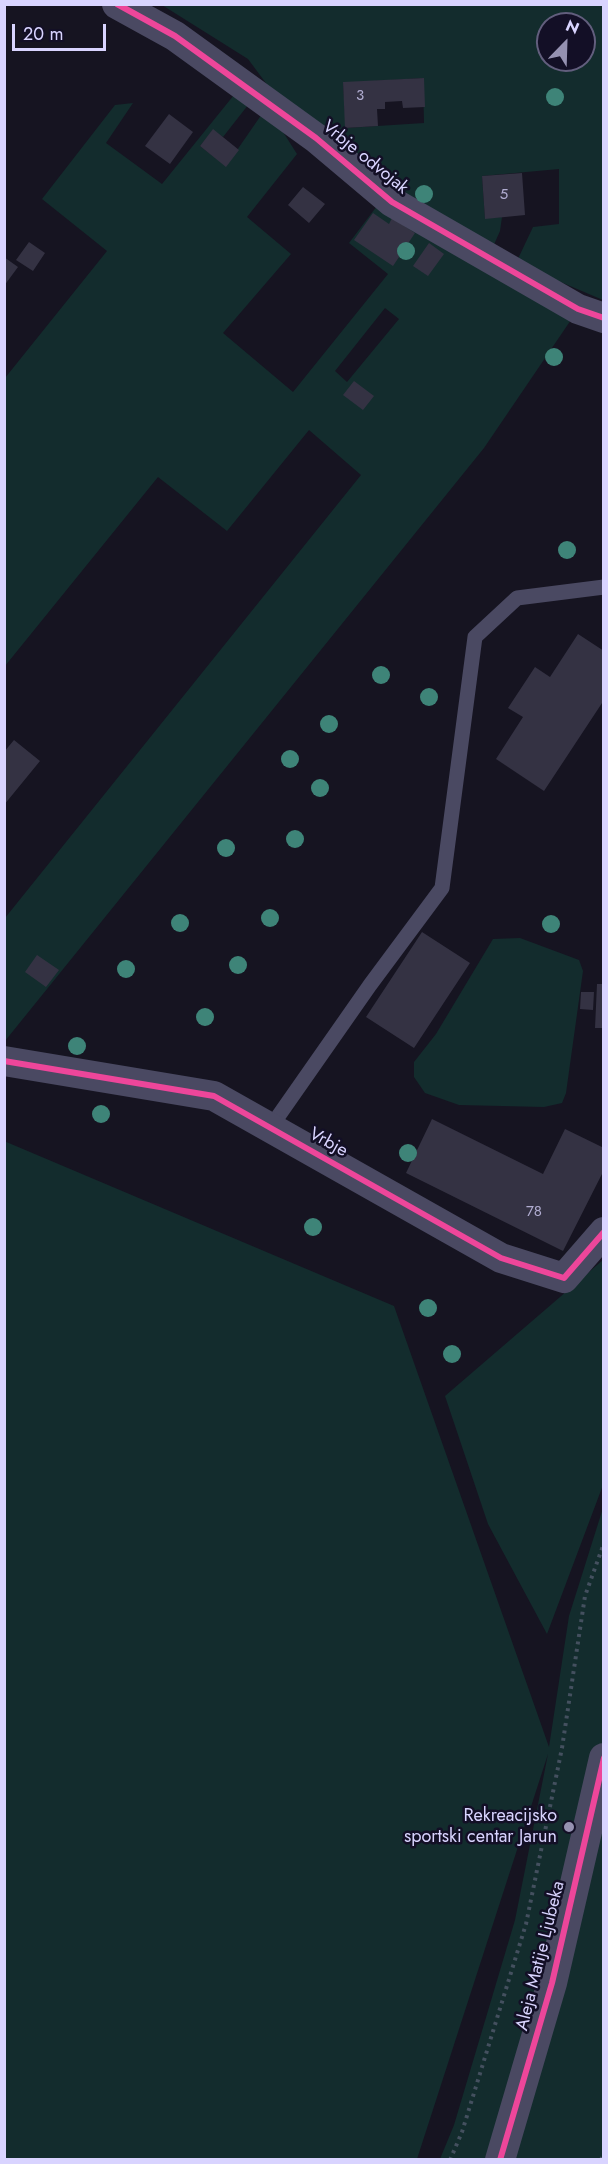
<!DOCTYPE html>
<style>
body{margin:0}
#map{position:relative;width:608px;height:2164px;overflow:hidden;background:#161421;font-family:Jost,sans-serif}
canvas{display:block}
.frame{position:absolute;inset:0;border:6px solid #d9d4ff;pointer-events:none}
.north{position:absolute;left:536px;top:12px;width:60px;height:60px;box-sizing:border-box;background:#130f26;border:2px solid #625e7d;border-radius:50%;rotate:23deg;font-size:16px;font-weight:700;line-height:24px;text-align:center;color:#d9d4ff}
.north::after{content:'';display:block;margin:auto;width:21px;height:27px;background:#9591b1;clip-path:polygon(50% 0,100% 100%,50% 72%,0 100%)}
.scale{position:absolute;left:12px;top:24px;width:94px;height:27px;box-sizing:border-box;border:3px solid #d9d4ff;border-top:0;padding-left:8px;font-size:18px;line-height:21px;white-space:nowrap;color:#d9d4ff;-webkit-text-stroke:4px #130f26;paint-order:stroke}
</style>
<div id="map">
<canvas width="608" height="2164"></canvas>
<div class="frame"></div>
<div class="north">N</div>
<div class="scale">20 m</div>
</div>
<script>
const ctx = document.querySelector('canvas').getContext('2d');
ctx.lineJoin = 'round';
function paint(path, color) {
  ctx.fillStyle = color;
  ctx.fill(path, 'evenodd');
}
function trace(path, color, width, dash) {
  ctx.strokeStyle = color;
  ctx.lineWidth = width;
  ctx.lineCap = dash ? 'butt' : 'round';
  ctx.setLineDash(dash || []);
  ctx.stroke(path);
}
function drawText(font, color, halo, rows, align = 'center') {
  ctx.font = font + ' Jost,sans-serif';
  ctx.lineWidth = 5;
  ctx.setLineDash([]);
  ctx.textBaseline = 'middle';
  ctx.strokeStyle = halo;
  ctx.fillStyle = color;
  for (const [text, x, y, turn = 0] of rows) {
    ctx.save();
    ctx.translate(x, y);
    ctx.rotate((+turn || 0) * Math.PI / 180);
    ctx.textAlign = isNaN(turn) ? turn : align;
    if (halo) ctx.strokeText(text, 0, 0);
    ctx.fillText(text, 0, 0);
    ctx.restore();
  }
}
paint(new Path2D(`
 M162 5H603V300L516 263 533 227 559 224V169L482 176 485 218 502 217 500 231 492 249 377 182 274 94 248 59ZM548 24H584V60H548ZM423 78 424 123 346 128 343 83Z
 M238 90 252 100 223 137 213 130 200 146 226 166 264 111 278 124 297 154 247 217 291 254 223 333 293 392 388 274 349 243 377 206 575 314 484 448 5 1041V918L361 475 309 430 227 531 158 477 5 666V378L107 251 42 199 115 105 133 103 106 143 162 184ZM385 308 399 319 347 382 335 371Z
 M520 938 579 960 583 971 566 1093 562 1103 544 1107 459 1105 425 1093 414 1077V1062L436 1034 493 939Z
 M4 1141 394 1306 549 1747 569 1616 603 1508V2159H440L454 2125 515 1920 548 1754 417 2159H5Z
 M603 1260V1485L547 1634 488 1524 445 1396Z`), '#132c2d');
paint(new Path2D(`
 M424 78 425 107 403 108 402 101 385 102V109H377L378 126 345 128 343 82Z
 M169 114 193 132 170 164 145 146Z
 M213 129 239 150 226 167 200 146Z
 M522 173 525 215 485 219 482 176Z
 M303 187 325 204 309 223 288 205Z
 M373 213 389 224 392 218 415 233 393 266 354 240Z
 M29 242 45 253 33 271 16 260Z
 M429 243 444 254 428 276 413 266Z
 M4 257 18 267 4 286Z
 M354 381 374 396 363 410 343 395Z
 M578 634 604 651V700L544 791 496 759 523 717 508 708 535 667 550 677Z
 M14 740 40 761 4 805V752Z
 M422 932 470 963 414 1048 366 1017Z
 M37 955 59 970 46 987 25 972Z
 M597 984H604V1028H595Z
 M581 992H594L593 1010 580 1009Z
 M432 1119 543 1174 565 1129 604 1148V1170L563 1251 406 1173Z`), '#343243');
trace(new Path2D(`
 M450 2160 462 2132 526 1924 562 1748 585 1596 604 1543
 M601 2160 604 2153`), '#44505f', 4, [3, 4.5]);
trace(new Path2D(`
 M270 1128 370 985 442 888 475 637 517 598 604 587`), '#4a4962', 15);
trace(new Path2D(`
 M117 4 175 36 316 138 392 202 578 309 604 318
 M4 1061 214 1096 501 1258 564 1278 604 1232
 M500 2160 552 1983 604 1758`), '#4a4962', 30);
trace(new Path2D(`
 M117 4 175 36 316 138 392 202 578 309 604 318
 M4 1061 214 1096 501 1258 564 1278 604 1232
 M500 2160 552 1983 604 1758`), '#ed469a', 6);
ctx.fillStyle = '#3e8478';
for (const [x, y] of [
 [555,97],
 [424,194],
 [406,251],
 [554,357],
 [567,550],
 [381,675],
 [429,697],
 [329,724],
 [290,759],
 [320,788],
 [295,839],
 [226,848],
 [270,918],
 [180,923],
 [551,924],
 [238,965],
 [126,969],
 [205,1017],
 [77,1046],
 [101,1114],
 [408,1153],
 [313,1227],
 [428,1308],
 [452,1354]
]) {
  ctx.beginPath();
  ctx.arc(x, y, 9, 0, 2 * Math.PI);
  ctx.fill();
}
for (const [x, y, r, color] of [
 [569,1827,6,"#9591b1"]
]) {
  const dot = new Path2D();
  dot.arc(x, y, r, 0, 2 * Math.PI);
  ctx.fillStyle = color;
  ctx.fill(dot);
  trace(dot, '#130f26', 2);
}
drawText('15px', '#b0acd0', null, [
 ["3",360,96],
 ["5",504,195],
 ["78",534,1212]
]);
drawText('18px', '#d9d4ff', '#130f26', [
 ["Vrbje odvojak",365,158,39],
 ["Vrbje",328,1143,29],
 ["Aleja Matije Ljubeka",541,1956,-76]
]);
drawText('18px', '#d9d4ff', '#130f26', [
 ["Rekreacijsko",557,1817],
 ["sportski centar Jarun",557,1838]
], 'right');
</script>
